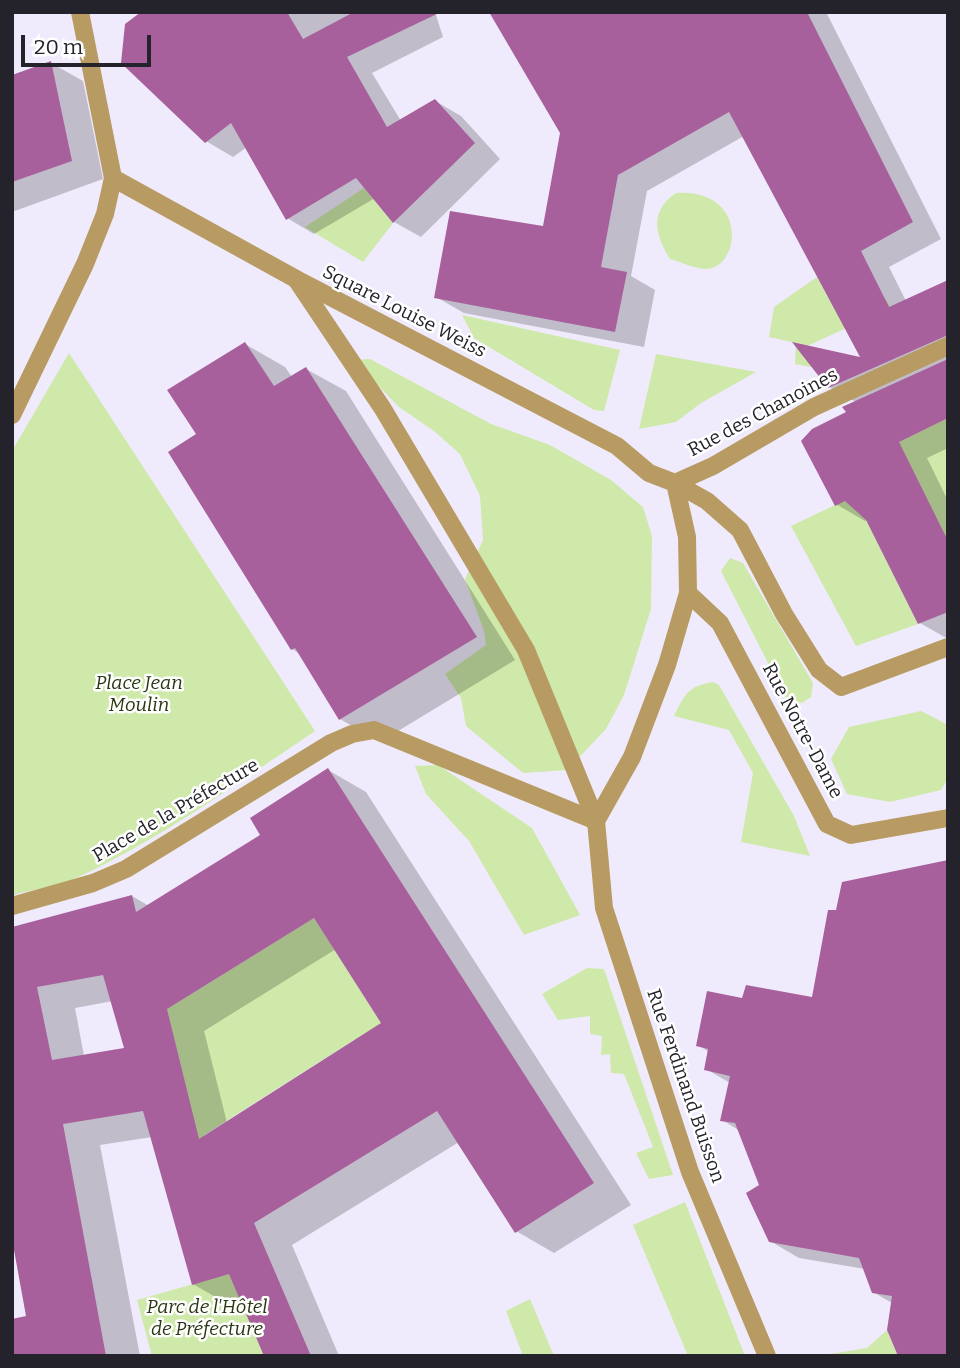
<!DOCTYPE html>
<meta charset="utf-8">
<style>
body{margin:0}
#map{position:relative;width:960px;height:1368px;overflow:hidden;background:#f0ebfc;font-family:Bitter,serif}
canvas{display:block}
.frame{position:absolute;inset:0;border:14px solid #24222a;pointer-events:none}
.scale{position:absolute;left:21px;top:35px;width:130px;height:32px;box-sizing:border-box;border:4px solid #24222a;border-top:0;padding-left:9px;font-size:21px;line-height:24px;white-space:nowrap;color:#24222a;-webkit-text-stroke:5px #fff;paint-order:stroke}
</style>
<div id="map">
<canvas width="960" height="1368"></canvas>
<div class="frame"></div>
<div class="scale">20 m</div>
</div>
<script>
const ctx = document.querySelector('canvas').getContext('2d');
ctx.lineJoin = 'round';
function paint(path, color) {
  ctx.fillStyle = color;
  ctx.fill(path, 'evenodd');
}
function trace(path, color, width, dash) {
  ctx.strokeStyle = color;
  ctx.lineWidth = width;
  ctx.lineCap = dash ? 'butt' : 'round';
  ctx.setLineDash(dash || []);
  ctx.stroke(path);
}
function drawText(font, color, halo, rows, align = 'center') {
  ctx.font = font + ' Bitter,serif';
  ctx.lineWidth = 5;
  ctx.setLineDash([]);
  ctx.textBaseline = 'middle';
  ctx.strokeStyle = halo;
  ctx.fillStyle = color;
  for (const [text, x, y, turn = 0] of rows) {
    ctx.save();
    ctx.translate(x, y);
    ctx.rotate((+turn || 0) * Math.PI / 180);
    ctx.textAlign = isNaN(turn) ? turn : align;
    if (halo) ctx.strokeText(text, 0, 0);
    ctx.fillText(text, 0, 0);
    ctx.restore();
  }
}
paint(new Path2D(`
 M364 188 393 223 363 262 305 227Z
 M676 193C750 189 740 268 707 269 695 269 681 262 670 259 655 235 649 211 676 193Z
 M817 277 840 319 886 299 890 308 807 346 811 367 795 364 796 343 769 337 774 307Z
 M462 315 620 350 604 411 594 410 474 338Z
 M69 353 315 731C239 782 158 841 74 879 55 887 32 890 12 895V451Z
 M656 354 756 372 701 403 676 422 639 429Z
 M370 359 491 424 550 445 611 480 643 507 652 536 651 609 624 695 606 729 567 770 523 773 466 726 461 698 445 674 486 645 484 631 465 579 483 540 480 496 460 454 434 431 399 407 353 360Z
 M948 418V541L880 451Z
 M854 496 918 624 856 646 791 526Z
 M730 558 743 563 813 683 811 697 802 703 787 700 721 571Z
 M713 682 719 685 794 816 810 856 741 842 753 773 729 730 674 716C685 694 688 686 713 682Z
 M921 711 948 725V778L941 790 890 802 847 794 831 759 849 727Z
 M438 765 532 828 580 915 524 935 469 841 426 794 415 766Z
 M314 918 396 1046 354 1040 204 1135V1140L199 1142 167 1009Z
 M587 968 604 969 673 1175 649 1179 636 1153 653 1147 624 1074 611 1073 610 1054 601 1055 602 1036 590 1034V1016L558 1020 542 994Z
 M685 1202 745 1356H688L633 1225Z
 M239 1271 264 1356H152L137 1300Z
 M530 1299 554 1356H523L506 1311Z
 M887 1330 898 1356H818L867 1348Z`), '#cee9a9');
paint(new Path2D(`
 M144 12H435L443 37 372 73 401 121 435 101 461 116 500 159 421 237 394 222 375 198 314 234 287 218 247 147 233 157 206 141Z
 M689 12H826L941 239 889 267 906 301 948 282V448L927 458 948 501V639L920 623 868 519 865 521 836 504 849 412 856 402 829 387 864 359 744 136 647 191 631 276 655 290 644 347 464 313 436 297 544 228Z
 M51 63 83 81 103 179 12 212V78Z
 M245 344 285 367 292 377 306 369 346 391 515 660 380 742 340 719 300 654 292 649 199 435Z
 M328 770 366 792 631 1205 554 1253 516 1231 459 1142 292 1245 339 1356H266L243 1302 231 1306 193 1284 152 1137 100 1145 140 1356H12L28 1317 12 929 132 896 149 906 262 835ZM336 949 384 1023 227 1123 204 1031ZM113 1001 126 1050 84 1056 75 1008Z
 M948 861 892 1303 873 1292 865 1269 799 1258 770 1241 761 1185 740 1131 722 1120 730 1083 706 1069 709 1052 698 1045 744 1000 813 999 837 912Z`), '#0003');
paint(new Path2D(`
 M141 12H287L303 39 354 12H441L347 57 387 127 435 99 475 143 393 223 356 178 286 220 231 123 205 143 121 63 125 24Z
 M489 12H807L913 222 861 251 889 307 948 280V335L828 388 792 342 860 357 729 112 618 175 601 267 627 272 615 332 434 298 450 211 543 226 560 133Z
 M51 61 72 161 12 182V75Z
 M245 342 274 386 306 367 477 637 339 720 295 648 291 650 168 452 196 434 167 390Z
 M948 359V418L899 442 948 541V612L918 624 866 520 845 501 835 506 801 441 812 429 846 412 842 407Z
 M328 768 594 1183 515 1233 437 1111 254 1223 311 1356H264L229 1274 192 1285 143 1111 63 1124 106 1356H12V1319L26 1316 12 1239V927L132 895 136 912 260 835 250 818ZM314 918 381 1023 199 1139 167 1009ZM103 975 124 1048 52 1060 37 987Z
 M948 860V1356H898L887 1330 892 1296 872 1293 859 1258 769 1242 746 1193 759 1185 735 1123 720 1121 730 1076 704 1070 708 1049 696 1046 707 991 742 998 746 985 812 997 828 910H836L842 882Z`), '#a7609c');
trace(new Path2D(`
 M296 279 383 409 526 650 596 821 604 908 690 1172 767 1356
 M675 483 707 501 740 530 784 614 819 670 841 687 948 647
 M675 483 713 466 814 407 948 346
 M688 593 720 623 827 824 851 835 948 818`), '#b79b63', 18);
trace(new Path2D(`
 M12 415 85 264 105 214 113 178 80 12
 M12 906 93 883 126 869 331 743 352 734 374 730 596 821 632 757 667 665 688 593 687 537 675 483 649 473 617 446 296 279 113 178`), '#b79b63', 18);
drawText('19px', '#24222a', '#fff', [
 ["Square Louise Weiss",404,312,27],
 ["Rue des Chanoines",763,413,-28],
 ["Rue Notre-Dame",802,731,62],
 ["Place de la Préfecture",176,811,-30],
 ["Rue Ferdinand Buisson",685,1086,71]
]);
drawText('italic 19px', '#293712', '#fff', [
 ["Place Jean",139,684],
 ["Moulin",139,706],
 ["Parc de l'Hôtel",207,1308],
 ["de Préfecture",207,1330]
]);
</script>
